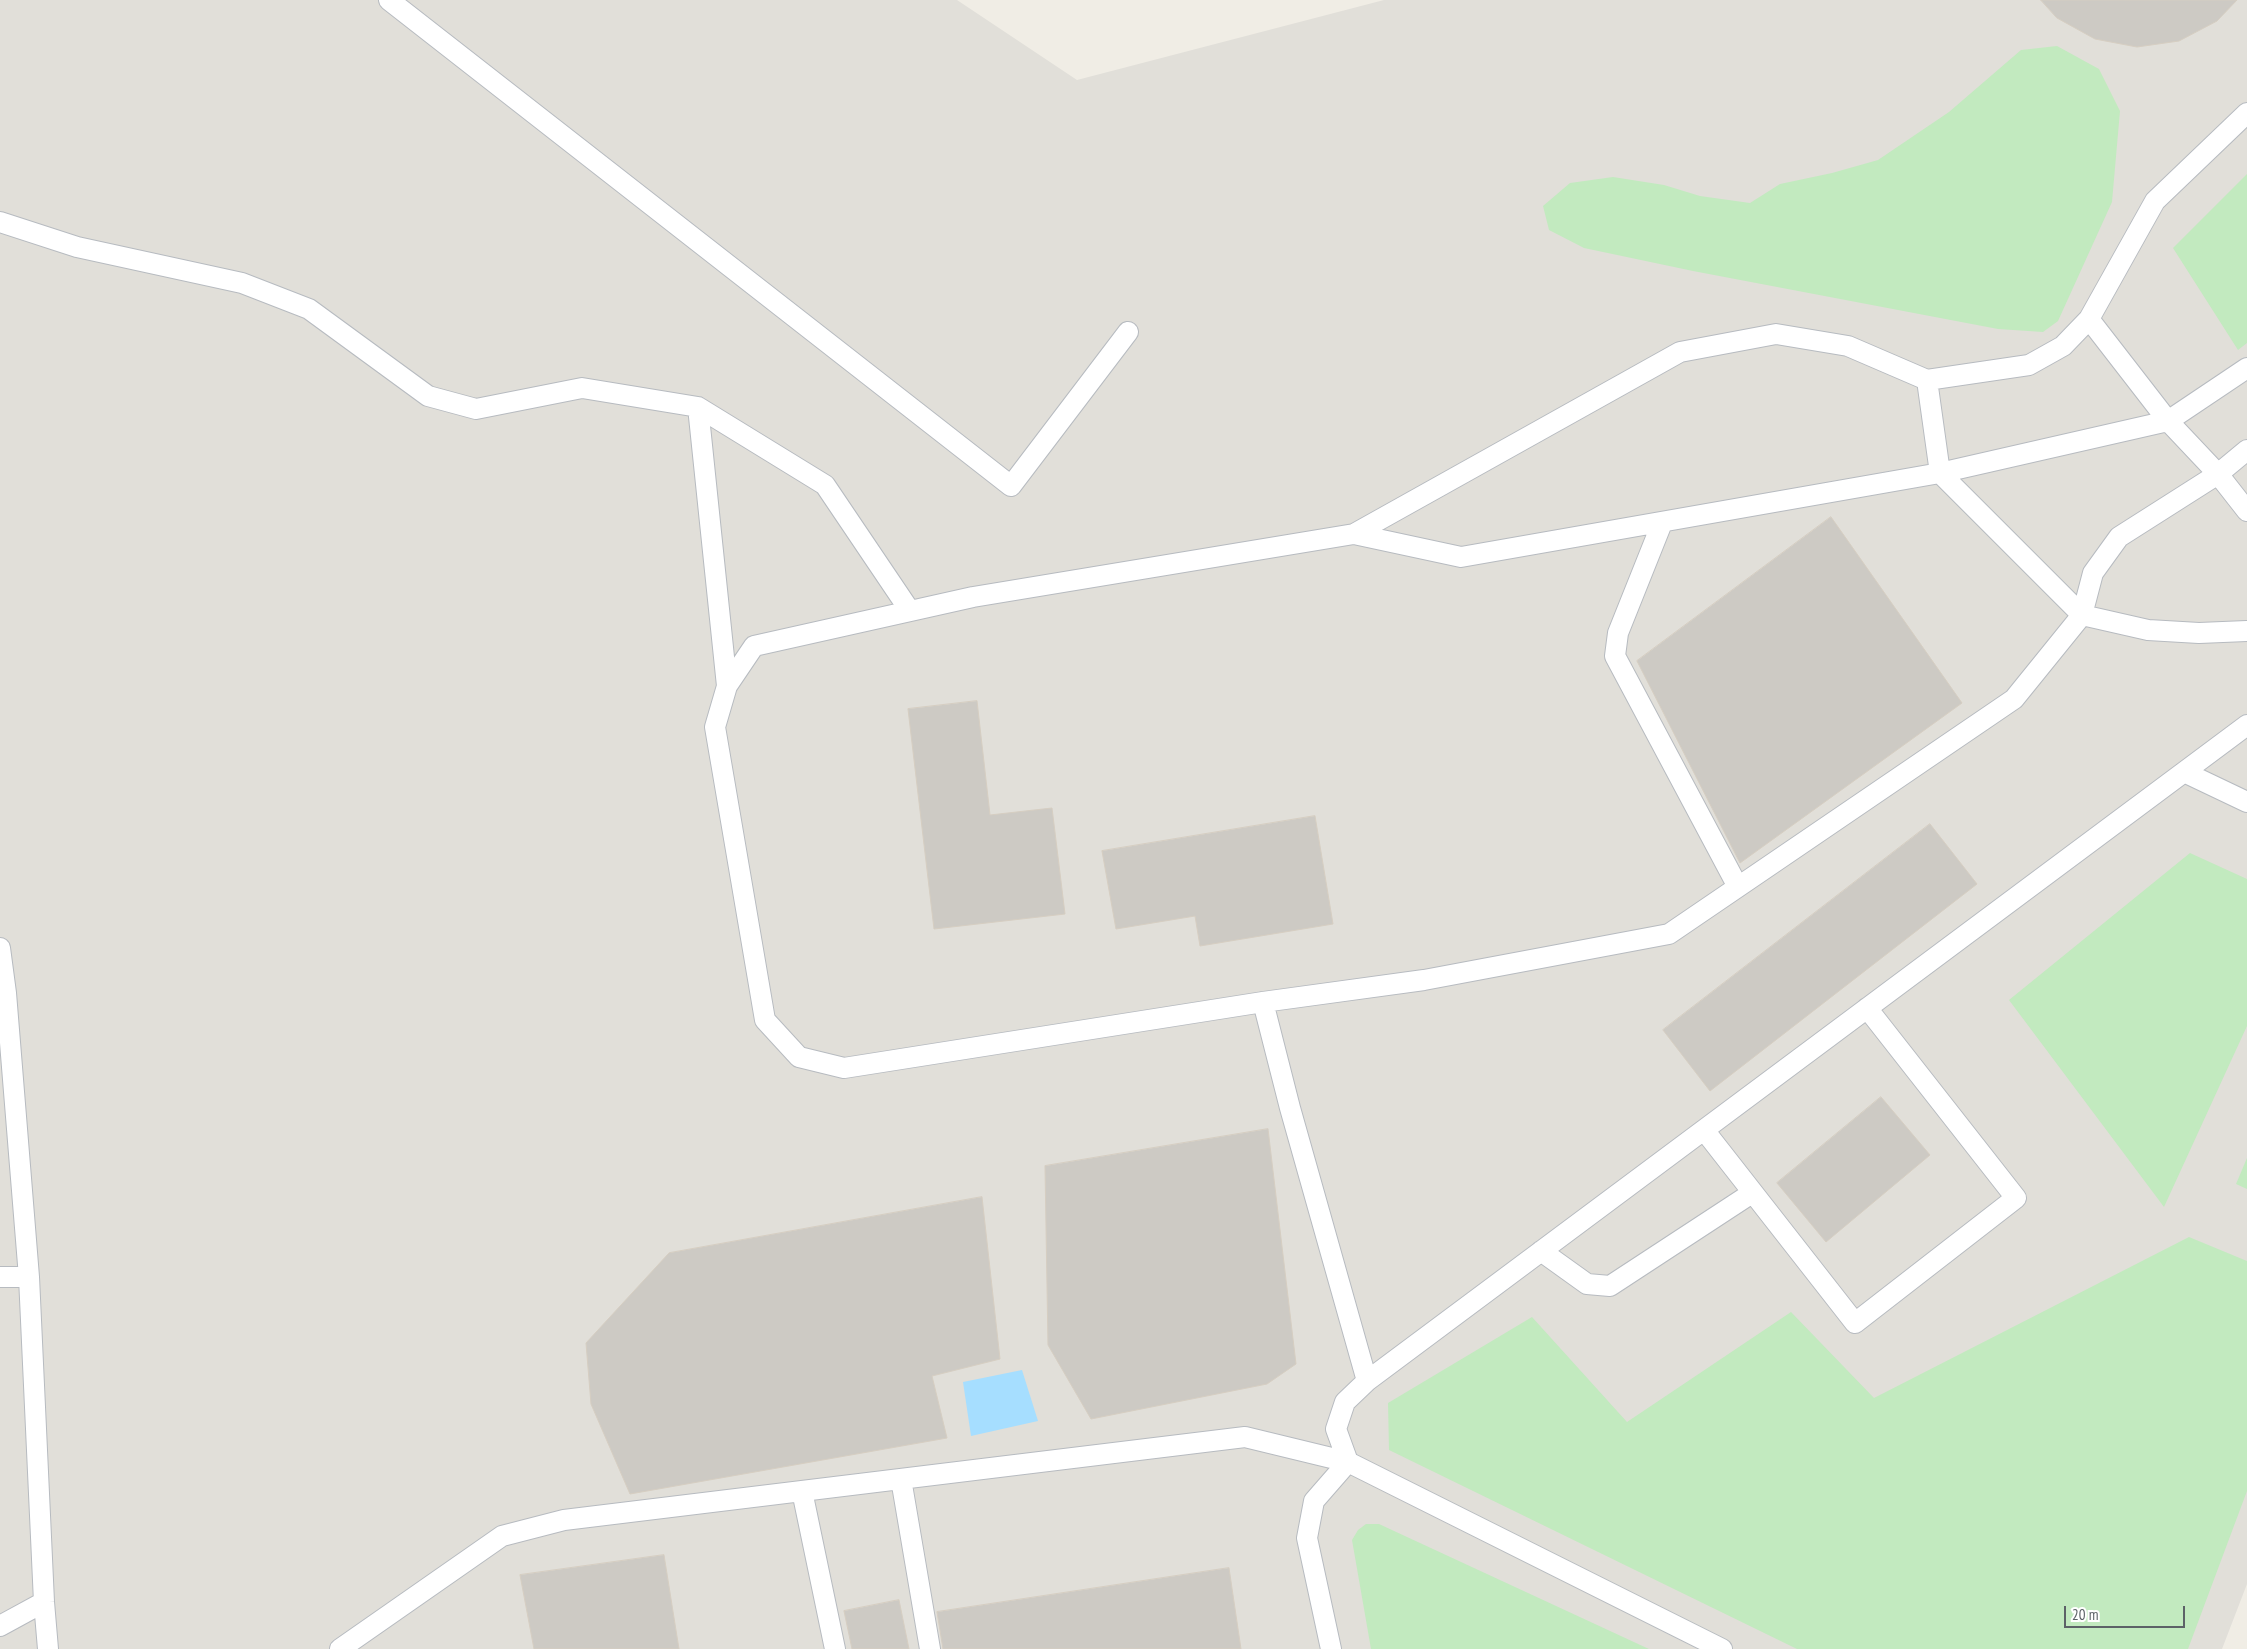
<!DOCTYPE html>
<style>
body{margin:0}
#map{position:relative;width:2247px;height:1649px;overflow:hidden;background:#f0ede5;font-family:"PT Sans Narrow",sans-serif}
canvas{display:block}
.scale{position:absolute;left:2064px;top:1606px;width:121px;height:22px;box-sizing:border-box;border:2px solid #5c6267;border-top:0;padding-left:6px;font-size:15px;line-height:18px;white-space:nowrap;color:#5c6267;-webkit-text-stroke:4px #fff;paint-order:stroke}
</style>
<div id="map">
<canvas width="2247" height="1649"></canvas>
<div class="scale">20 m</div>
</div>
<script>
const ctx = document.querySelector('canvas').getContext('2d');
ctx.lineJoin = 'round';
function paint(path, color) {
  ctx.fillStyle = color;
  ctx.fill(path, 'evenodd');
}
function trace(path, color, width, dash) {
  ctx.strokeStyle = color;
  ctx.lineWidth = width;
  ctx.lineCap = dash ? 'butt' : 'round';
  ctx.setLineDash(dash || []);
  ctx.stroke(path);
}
paint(new Path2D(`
 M0 0H957L1077 80 1384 0H2247V1584L2222 1649H0Z`), '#e1dfd9');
paint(new Path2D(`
 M2057 46 2099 69 2120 111 2112 202 2058 321 2043 332 1998 329 1693 271 1584 248 1549 230 1543 206 1570 183 1613 177 1664 185 1700 196 1750 203 1780 184 1832 173 1878 160 1949 112 2021 50Z
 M2247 174V343L2238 350 2173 248Z
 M2190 853 2247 879V1026L2164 1207 2009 1000Z
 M2247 1158V1189L2236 1184Z
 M2189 1237 2247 1261V1491L2188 1649H1797L1389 1450 1388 1403 1532 1317 1627 1422 1791 1312 1874 1398Z
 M1366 1524H1379L1649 1649H1371L1352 1540 1358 1530Z`), '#c2eabf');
paint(new Path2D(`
 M1022 1370 1038 1421 971 1436 963 1382Z`), '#a6deff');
const building = new Path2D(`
 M2041 0H2237L2217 21 2179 41 2137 47 2095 39 2057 18Z
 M1831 517 1962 703 1740 863 1637 661Z
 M977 701 990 815 1052 808 1065 914 934 929 908 709Z
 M1315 816 1333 924 1200 946 1195 916 1116 929 1102 851Z
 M1930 824 1977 884 1710 1091 1663 1030Z
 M1881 1097 1930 1155 1826 1242 1777 1183Z
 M1268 1129 1296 1364 1267 1384 1091 1419 1048 1345 1045 1166Z
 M982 1197 1000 1359 932 1376 947 1438 630 1494 591 1404 586 1343 669 1253Z
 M664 1555 679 1649H534L520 1575Z
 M1229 1568 1241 1649H943L937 1612Z
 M899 1600 909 1649H852L844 1611Z`);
paint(building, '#cdcac4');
trace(building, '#d6cec2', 1);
const service = new Path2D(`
 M389 0 1011 486 1128 332
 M0 222 77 247 242 283 309 309 428 396 476 409 582 388 698 407 825 485 910 611
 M2089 319 2168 421 2218 474 2247 511
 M2247 368 2168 421 1940 473 1461 557 1354 534 973 597 754 646 727 686 715 727 765 1020 799 1057 844 1068 1263 1002 1424 980 1669 934 2014 699 2082 615 2093 573 2119 537 2218 474 2247 450
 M1927 380 1940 473 2082 615 2148 630 2199 633 2247 631
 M698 407 727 686
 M1662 523 1618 633 1615 656 1738 887
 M1354 534 1680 352 1776 334 1848 346 1927 380 2029 365 2063 346 2089 319 2155 201 2247 113
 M2184 772 2247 802
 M0 948 6 993 29 1277 44 1602 48 1649
 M1263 1002 1290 1108 1367 1381
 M1704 1130 1855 1323 2016 1198 1867 1008
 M1541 1251 1587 1284 1610 1286 1752 1193
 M0 1277H29
 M901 1479 930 1649
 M802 1491 835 1649
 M0 1626 44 1602
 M340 1649 502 1536 564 1520 1245 1437 1348 1462 1722 1649
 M1331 1649 1307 1538 1314 1501 1348 1462 1336 1429 1345 1402 1367 1381 2247 725`);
trace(service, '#b7bbc0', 22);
trace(service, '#fff', 20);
</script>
